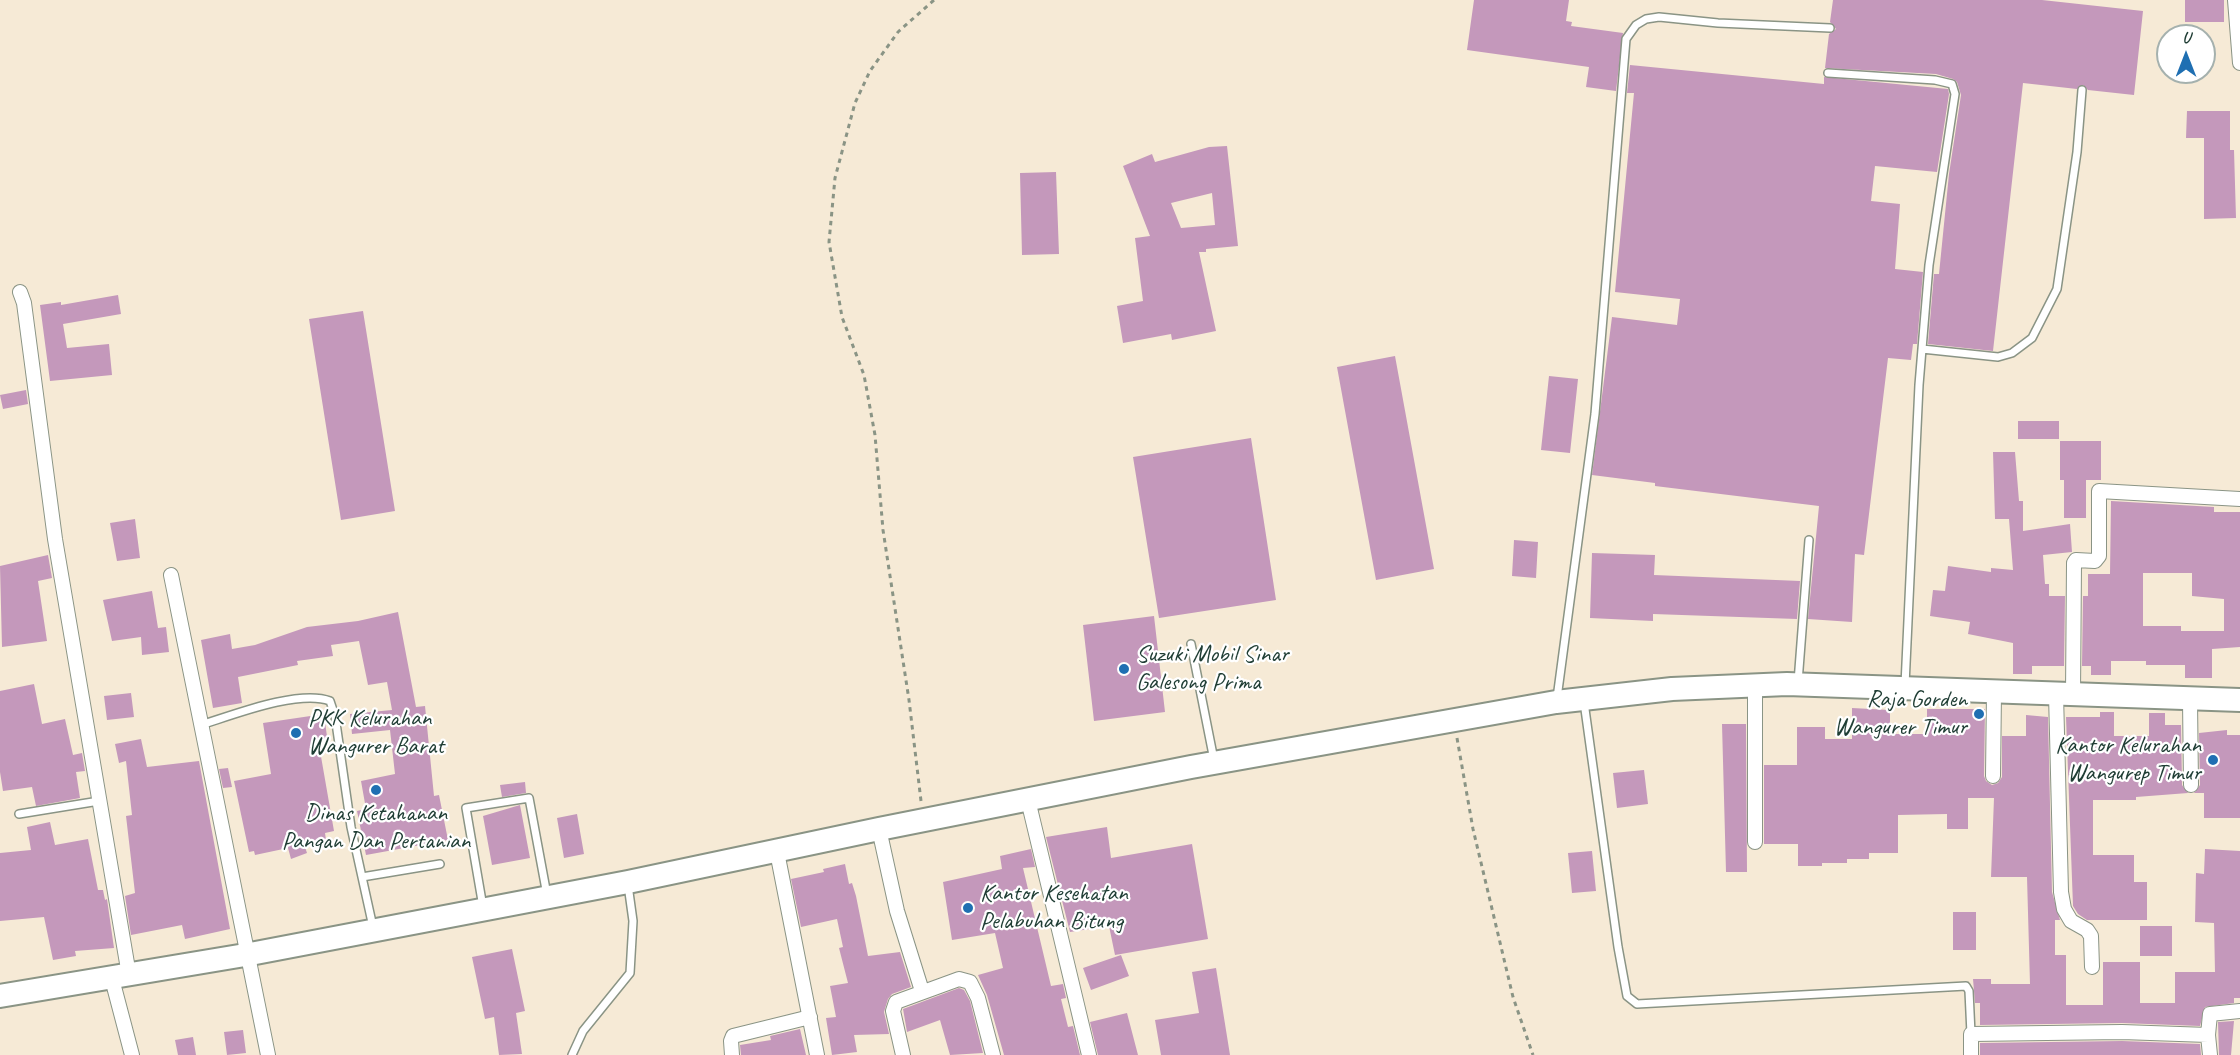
<!DOCTYPE html>
<style>
body{margin:0}
#map{position:relative;width:2240px;height:1055px;overflow:hidden;background:#f6ead6;font-family:Caveat,sans-serif}
canvas{display:block}
.north{position:absolute;left:2156px;top:24px;width:60px;height:60px;box-sizing:border-box;background:#fff;border:2px solid #a5b1ae;border-radius:50%;rotate:0deg;font-size:16px;font-weight:700;line-height:24px;text-align:center;color:#1f3d34}
.north::after{content:'';display:block;margin:auto;width:21px;height:27px;background:#1f6fb2;clip-path:polygon(50% 0,100% 100%,50% 72%,0 100%)}
</style>
<div id="map">
<canvas width="2240" height="1055"></canvas>
<div class="north">U</div>
</div>
<script>
const ctx = document.querySelector('canvas').getContext('2d');
ctx.lineJoin = 'round';
function paint(path, color) {
  ctx.fillStyle = color;
  ctx.fill(path, 'evenodd');
}
function trace(path, color, width, dash) {
  ctx.strokeStyle = color;
  ctx.lineWidth = width;
  ctx.lineCap = dash ? 'butt' : 'round';
  ctx.setLineDash(dash || []);
  ctx.stroke(path);
}
function drawText(font, color, halo, rows, align = 'center') {
  ctx.font = font + ' Caveat,sans-serif';
  ctx.lineWidth = 4.5;
  ctx.setLineDash([]);
  ctx.textBaseline = 'middle';
  ctx.strokeStyle = halo;
  ctx.fillStyle = color;
  for (const [text, x, y, turn = 0] of rows) {
    ctx.save();
    ctx.translate(x, y);
    ctx.rotate((+turn || 0) * Math.PI / 180);
    ctx.textAlign = isNaN(turn) ? turn : align;
    if (halo) ctx.strokeText(text, 0, 0);
    ctx.fillText(text, 0, 0);
    ctx.restore();
  }
}
paint(new Path2D(`
 M1474 0H1569L1566 21 1572 22 1571 26 1623 33 1616 91 1586 87 1589 67 1467 50Z
 M1833 0H2042L2143 11 2134 95 2088 90 2083 85 2077 89 2023 83 1993 351 1928 344 1934 274H1939L1949 174 1961 95 1957 82 1953 79 1936 74 1825 68 1829 34 1836 29 1830 22Z
 M2185 0H2224V22H2185Z
 M1630 65 1824 84V77L1948 89 1949 94 1937 172 1875 166 1871 201 1900 204 1895 269 1923 272 1917 344H1913L1911 360 1888 358 1864 555 1855 554 1852 622 1808 619 1819 506 1655 486V483L1592 475 1612 317 1677 325 1680 299 1615 292 1634 93H1627Z
 M2187 111H2230V150H2234L2236 218 2204 219V138H2186Z
 M1227 146 1238 246 1206 249V252H1199L1216 331 1172 340 1171 334 1123 343 1117 306 1143 301 1135 238 1150 236 1123 166 1152 154 1155 162 1209 147ZM1212 193 1215 225 1181 228 1171 203Z
 M1056 172 1059 254 1022 255 1020 173Z
 M118 295 121 314 63 324 67 348 109 344 112 375 50 381 40 305 61 302V305Z
 M363 311 395 511 341 520 309 319Z
 M1395 356 1434 569 1376 580 1337 367Z
 M1549 376 1578 379 1570 453 1541 450Z
 M26 390 28 404 3 409 0 395Z
 M2018 421H2059V439H2018Z
 M1251 438 1276 600 1159 618 1133 457Z
 M2060 441H2101V480H2086V518H2064V480H2060Z
 M1993 452H2015L2019 501H2023V531L2070 524 2072 552 2043 555 2045 584H2049V596H2065L2064 666H2032V674H2013V643L1968 634 1970 622 1930 616 1933 590 1945 591 1948 566 1991 572V568L2013 570 2009 519H1995Z
 M2111 501 2214 507V512H2240V647L2212 649V678H2185V665H2146V661H2111V675H2091V666H2082L2083 596H2088V574H2110ZM2143 573H2192V596L2224 599V631H2181V626H2143Z
 M135 519 140 558 117 561 110 523Z
 M1514 540 1538 542 1536 578 1512 576Z
 M1592 553 1655 555 1654 575 1800 581 1797 619 1653 614V621L1590 618Z
 M48 555 52 578 38 581 47 641 2 647 0 566Z
 M152 591 158 628 166 627 169 652 142 655 141 637 112 641 103 600Z
 M398 612 416 707 425 706 434 796 439 795 448 840 366 855 357 811 366 809 361 781 395 774 390 730 352 734 350 714 392 710 387 682 368 685 359 641 331 645 333 656 297 661 298 665 238 677 242 703 213 708 201 640 230 634 232 649 255 645 307 627 358 621Z
 M1154 616 1165 712 1094 721 1083 625Z
 M34 684 42 724 65 719 73 755 82 753 85 771 76 772 80 798 36 806 32 787 3 791 0 772V691Z
 M131 693 134 717 107 720 104 696Z
 M1852 708 1890 710V734H1927V709H1985L1984 776 1986 781 1992 785 1998 783 2002 777V736H2026V715L2048 717 2052 892 2060 920H2055V955H2066V1005H2103V962H2140V1003H2175V972H2215L2214 923 2195 922 2196 873 2204 874 2205 849 2240 851V998H2234V1003L2205 1007 2200 1026 2122 1023 1980 1025V1003H1975L1973 979H1991V984H2030L2027 877H1991L1994 798H1968V829H1947V814L1898 815V853H1869V859H1847V863H1822V866H1798V844H1764V765H1797V727H1825V739H1852Z
 M2100 712H2114V736H2149V713H2165V725H2181L2182 785 2188 793 2136 797V800H2093V855H2134V882H2147V920H2087L2078 914 2073 906 2066 717H2100Z
 M324 714 328 744 319 745 334 831 325 833 326 840 304 844 307 853 291 859 288 848 255 855 254 851 249 852 234 781 271 774 263 723Z
 M1722 724H1746L1747 872H1726Z
 M2227 730V735H2240V818H2204V793H2194L2200 785 2199 733Z
 M141 739 147 767 199 761 230 929 185 939 182 925 131 935 125 896 135 893 126 816 132 815 126 761 119 763 115 744Z
 M228 768 232 787 223 788 219 769Z
 M1644 770 1648 804 1617 808 1613 773Z
 M525 782 526 793 502 797 500 785Z
 M520 805 530 858 492 865 483 816Z
 M577 814 584 854 564 858 557 818Z
 M50 822 55 845 88 839 98 890H103L105 900 107 899 114 948 75 951 76 956 53 960 44 917 0 921V853L31 850 27 827Z
 M1107 827 1111 858 1192 844 1208 939 1115 955 1109 926 1070 932 1046 837Z
 M1031 849 1035 867 1023 868 1051 986 1063 984 1066 998 1061 999 1068 1027 1073 1026 1080 1055H1004L987 995 978 975 1003 968 995 933 952 940 943 882 1002 869 1000 856Z
 M1592 851 1596 891 1572 893 1568 853Z
 M845 864 849 884 852 883 856 896 868 956 900 952 911 987 892 994 888 999 884 1012 889 1034 854 1035 857 1052 832 1055 826 1018 836 1017 830 986 848 983 839 948 843 947 837 919 801 927 791 879 824 872 823 869Z
 M1953 912H1976V950H1953Z
 M2140 926H2172V956H2140Z
 M512 949 525 1011 516 1013 522 1054 499 1055 494 1017 485 1019 472 957Z
 M1121 955 1129 976 1091 990 1083 968Z
 M1216 968 1230 1055H1161L1155 1020 1199 1013 1192 972Z
 M959 988 964 990 970 1001 983 1053 950 1055 940 1020 907 1032 903 1009Z
 M1127 1013 1138 1055H1098L1090 1022Z
 M2234 1021 2231 1055H2219L2218 1022Z
 M800 1029 806 1055H741L740 1045 771 1040 770 1036Z
 M243 1030 246 1053 227 1055 224 1032Z
 M193 1037 196 1055H178L175 1040Z
 M2122 1041 2200 1044 2201 1055H1980V1043Z`), '#c498bb');
const service = new Path2D(`
 M1828 73 1935 80 1952 84 1955 94 1929 265 1919 385 1905 685
 M1922 349 1998 357 2012 353 2032 338 2057 289 2077 152 2082 90
 M1191 644 1214 760
 M1798 682 1809 540
 M1557 698 1595 414 1626 39 1636 25 1646 19 1659 17 1718 23 1830 28
 M1584 702 1618 947 1627 996 1637 1004 1966 986 1969 991 1971 1034
 M201 725C233 715 299 689 330 701L335 716 351 827 373 927
 M19 814 99 801
 M362 877 440 864
 M483 907 466 808 529 798 547 895
 M572 1055 583 1031 630 973 633 921 628 885`);
const minor = new Path2D(`
 M2235 0 2240 63
 M20 292 24 303 55 539 129 975
 M171 575 268 1055
 M2056 694 2061 892 2064 909 2071 921 2087 930 2091 936 2092 967
 M2073 694 2074 563 2076 560 2095 561 2099 556V491L2240 499
 M2190 700 2191 785
 M1993 776 1994 692
 M1028 800 1089 1055
 M879 829 897 911 922 991
 M1755 842V684
 M777 852 817 1055
 M112 979 132 1055
 M2208 1035 2210 1055
 M732 1055 731 1041 733 1036 810 1017
 M903 1055 893 1011 896 1002 959 979 970 982 978 998 993 1055
 M1971 1055V1034L2122 1032 2208 1035 2210 1014 2240 1011`);
const trunk = new Path2D(`
 M0 996 245 955 628 882 879 829 1191 767 1556 702 1672 689 1787 684 2240 700`);
trace(service, '#8a9485', 10);
trace(minor, '#8a9485', 16);
trace(trunk, '#8a9485', 26);
trace(new Path2D(`
 M1457 738 1473 829 1513 997 1533 1055
 M921 801 909 700 883 530 875 435 864 375 842 317 829 242 835 178 855 103 870 71 898 32 934 0`), '#8a9485', 3, [4.5, 4.5]);
trace(service, '#fff', 7);
trace(minor, '#fff', 14);
trace(trunk, '#fff', 22);
for (const [x, y, r, color] of [
 [1124,669,6,"#1f6fb2"],
 [1979,714,6,"#1f6fb2"],
 [296,733,6,"#1f6fb2"],
 [2213,760,6,"#1f6fb2"],
 [376,790,6,"#1f6fb2"],
 [968,908,6,"#1f6fb2"]
]) {
  const dot = new Path2D();
  dot.arc(x, y, r, 0, 2 * Math.PI);
  ctx.fillStyle = color;
  ctx.fill(dot);
  trace(dot, '#fff', 2);
}
drawText('24px', '#1f3d34', '#fff', [
 ["Suzuki Mobil Sinar",1136,655],
 ["Galesong Prima",1136,683],
 ["Raja Gorden",1967,700,"right"],
 ["Wangurer Timur",1967,728,"right"],
 ["PKK Kelurahan",308,719],
 ["Wangurer Barat",308,747],
 ["Kantor Kelurahan",2201,746,"right"],
 ["Wangurep Timur",2201,774,"right"],
 ["Dinas Ketahanan",376,814,"center"],
 ["Pangan Dan Pertanian",376,842,"center"],
 ["Kantor Kesehatan",980,894],
 ["Pelabuhan Bitung",980,922]
], 'left');
</script>
